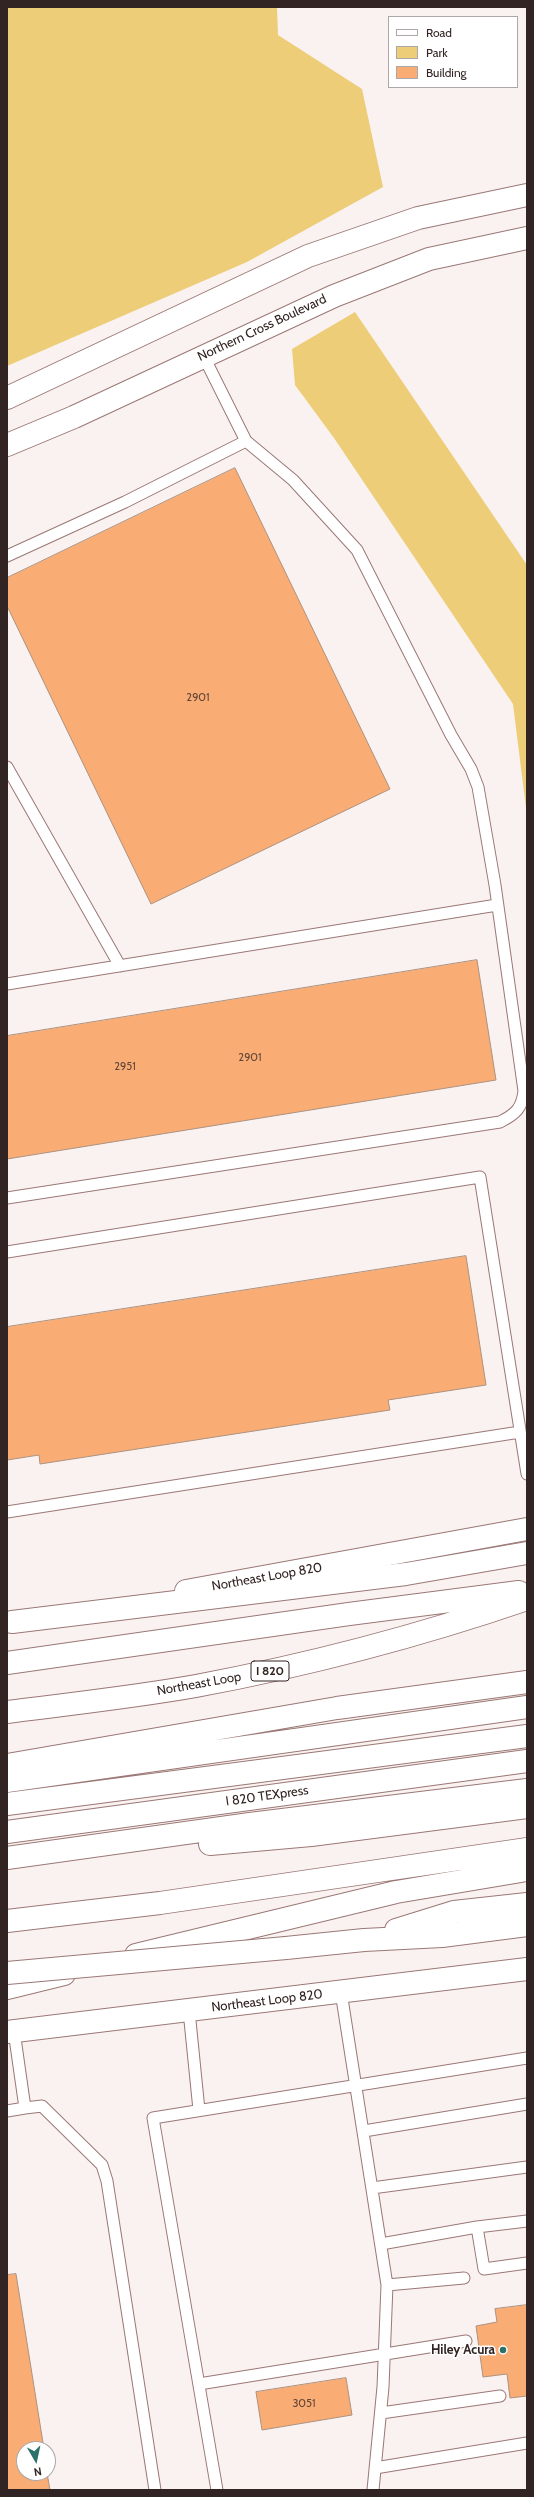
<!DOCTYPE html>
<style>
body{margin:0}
#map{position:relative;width:534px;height:2497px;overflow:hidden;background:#faf2f1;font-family:Cabin,sans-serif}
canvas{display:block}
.frame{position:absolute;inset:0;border:8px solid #322422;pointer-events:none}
.legend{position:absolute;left:388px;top:16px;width:130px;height:72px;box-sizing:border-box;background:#fff;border:1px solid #ada7a7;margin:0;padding:5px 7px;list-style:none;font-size:12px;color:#322422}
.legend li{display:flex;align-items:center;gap:8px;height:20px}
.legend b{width:20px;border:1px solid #ada7a7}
.north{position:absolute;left:16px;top:2441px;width:40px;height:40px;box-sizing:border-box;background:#fff;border:1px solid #ada7a7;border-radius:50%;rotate:171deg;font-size:11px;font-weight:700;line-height:16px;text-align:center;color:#322422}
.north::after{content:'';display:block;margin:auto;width:14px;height:18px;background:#2b726a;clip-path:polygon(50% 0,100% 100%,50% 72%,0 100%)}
</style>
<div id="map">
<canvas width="534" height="2497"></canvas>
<div class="frame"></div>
<ul class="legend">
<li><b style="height:5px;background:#fff"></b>Road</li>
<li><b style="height:11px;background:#edcd78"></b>Park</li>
<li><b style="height:11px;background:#f9ad75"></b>Building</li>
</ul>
<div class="north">N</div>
</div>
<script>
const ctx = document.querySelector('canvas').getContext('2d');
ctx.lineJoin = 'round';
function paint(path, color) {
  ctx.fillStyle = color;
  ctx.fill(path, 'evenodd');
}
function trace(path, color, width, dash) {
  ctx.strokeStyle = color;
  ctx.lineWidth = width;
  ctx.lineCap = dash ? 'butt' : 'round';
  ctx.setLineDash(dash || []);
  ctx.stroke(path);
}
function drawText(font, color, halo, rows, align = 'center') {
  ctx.font = font + ' Cabin,sans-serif';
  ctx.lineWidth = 3;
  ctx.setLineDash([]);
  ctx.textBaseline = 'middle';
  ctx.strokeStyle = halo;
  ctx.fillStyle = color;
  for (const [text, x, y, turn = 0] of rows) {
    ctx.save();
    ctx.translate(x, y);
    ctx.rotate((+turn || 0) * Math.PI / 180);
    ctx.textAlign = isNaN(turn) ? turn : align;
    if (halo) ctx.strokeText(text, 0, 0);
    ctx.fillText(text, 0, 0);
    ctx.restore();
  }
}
paint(new Path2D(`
 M7 7H277L278 35 362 89 383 187 247 262 7 366Z
 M355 312 527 565V816L513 704 334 438 295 385 292 349Z`), '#edcd78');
const building = new Path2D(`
 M235 468 390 789 151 904 7 606V578Z
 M477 960 496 1080 7 1159V1036Z
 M466 1256 486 1385 388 1400 390 1410 40 1464 39 1455 7 1460V1327Z
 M16 2274 44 2449H24V2473H47L50 2490H7V2275Z
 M527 2305V2396L510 2398 507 2374 483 2377 476 2326 497 2322 495 2309Z
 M346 2378 352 2415 262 2430 256 2392Z`);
paint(building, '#f9ad75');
trace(building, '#ad917e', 1);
const lane = new Path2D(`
 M7 556 125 502 246 441
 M7 767 120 966
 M7 984 497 905
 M7 1198 500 1122C516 1114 522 1108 524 1091L495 885 478 787 471 769 451 735 357 550 293 480 246 441 203 355
 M7 1252 480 1177 527 1474
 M7 1512 520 1432
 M341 1992 387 2285 383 2387 373 2490
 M189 2011 199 2110
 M14 2031 25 2108 42 2106 102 2165 107 2181 155 2490
 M7 2111 25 2108
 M364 2131 527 2104
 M372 2188 527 2167
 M477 2227 527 2221
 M381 2244 477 2227 484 2269 527 2263
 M387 2285 464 2278
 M199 2384 466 2341
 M381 2413 500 2396
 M375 2468 527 2443
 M217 2490 153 2118 527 2058`);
const secondary = new Path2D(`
 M7 398 308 256 418 218 527 195
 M7 445 74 417 334 296 429 259 527 238
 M186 1591 527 1529
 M7 2032 527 1969`);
const highway = new Path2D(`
 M12 1622 406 1574 527 1553
 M7 1663 349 1614 519 1592
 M7 1712C70 1704 134 1697 196 1686 308 1665 419 1636 527 1599
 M7 1765 337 1708 527 1682
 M7 1781 527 1707
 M7 1804 527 1736
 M7 1832 527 1761
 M210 1844 311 1835 527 1807
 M7 1858 250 1824 527 1790
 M7 1921 160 1903 527 1849
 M396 1930 454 1912 527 1904
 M286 1948 364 1940 442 1936 527 1925
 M136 1955 396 1892 527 1870
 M7 1988 64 1974`);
trace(lane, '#9a7875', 13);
trace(secondary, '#9a7875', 24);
trace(highway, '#9a7875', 24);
trace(lane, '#fff', 11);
trace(secondary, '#fff', 22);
trace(highway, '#fff', 22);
const highwayBridge = new Path2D(`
 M7 1973 286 1948`);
trace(highwayBridge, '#9a7875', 24, []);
trace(highwayBridge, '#fff', 22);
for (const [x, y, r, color] of [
 [503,2350,4,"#2b726a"]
]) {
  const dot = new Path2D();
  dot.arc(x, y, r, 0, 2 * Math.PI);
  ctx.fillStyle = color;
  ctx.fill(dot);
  trace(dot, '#fff', 1.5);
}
drawText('11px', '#644637', null, [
 ["2901",198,698],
 ["2901",250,1058],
 ["2951",125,1067],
 ["3051",304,2404]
]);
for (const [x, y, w] of [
 [270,1671,38]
]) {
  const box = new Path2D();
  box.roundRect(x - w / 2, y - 10, w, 20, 3);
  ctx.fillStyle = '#fff';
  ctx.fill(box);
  trace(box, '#322422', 1);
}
drawText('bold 12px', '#322422', null, [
 ["I 820",270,1671]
]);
drawText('13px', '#322422', '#fff', [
 ["Northern Cross Boulevard",262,328,-25],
 ["Northeast Loop 820",267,1577,-10],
 ["Northeast Loop",199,1684,-10],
 ["I 820 TEXpress",267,1796,-8],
 ["Northeast Loop 820",267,2001,-7]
]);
drawText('bold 13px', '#322422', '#fff', [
 ["Hiley Acura",495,2350]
], 'right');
</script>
